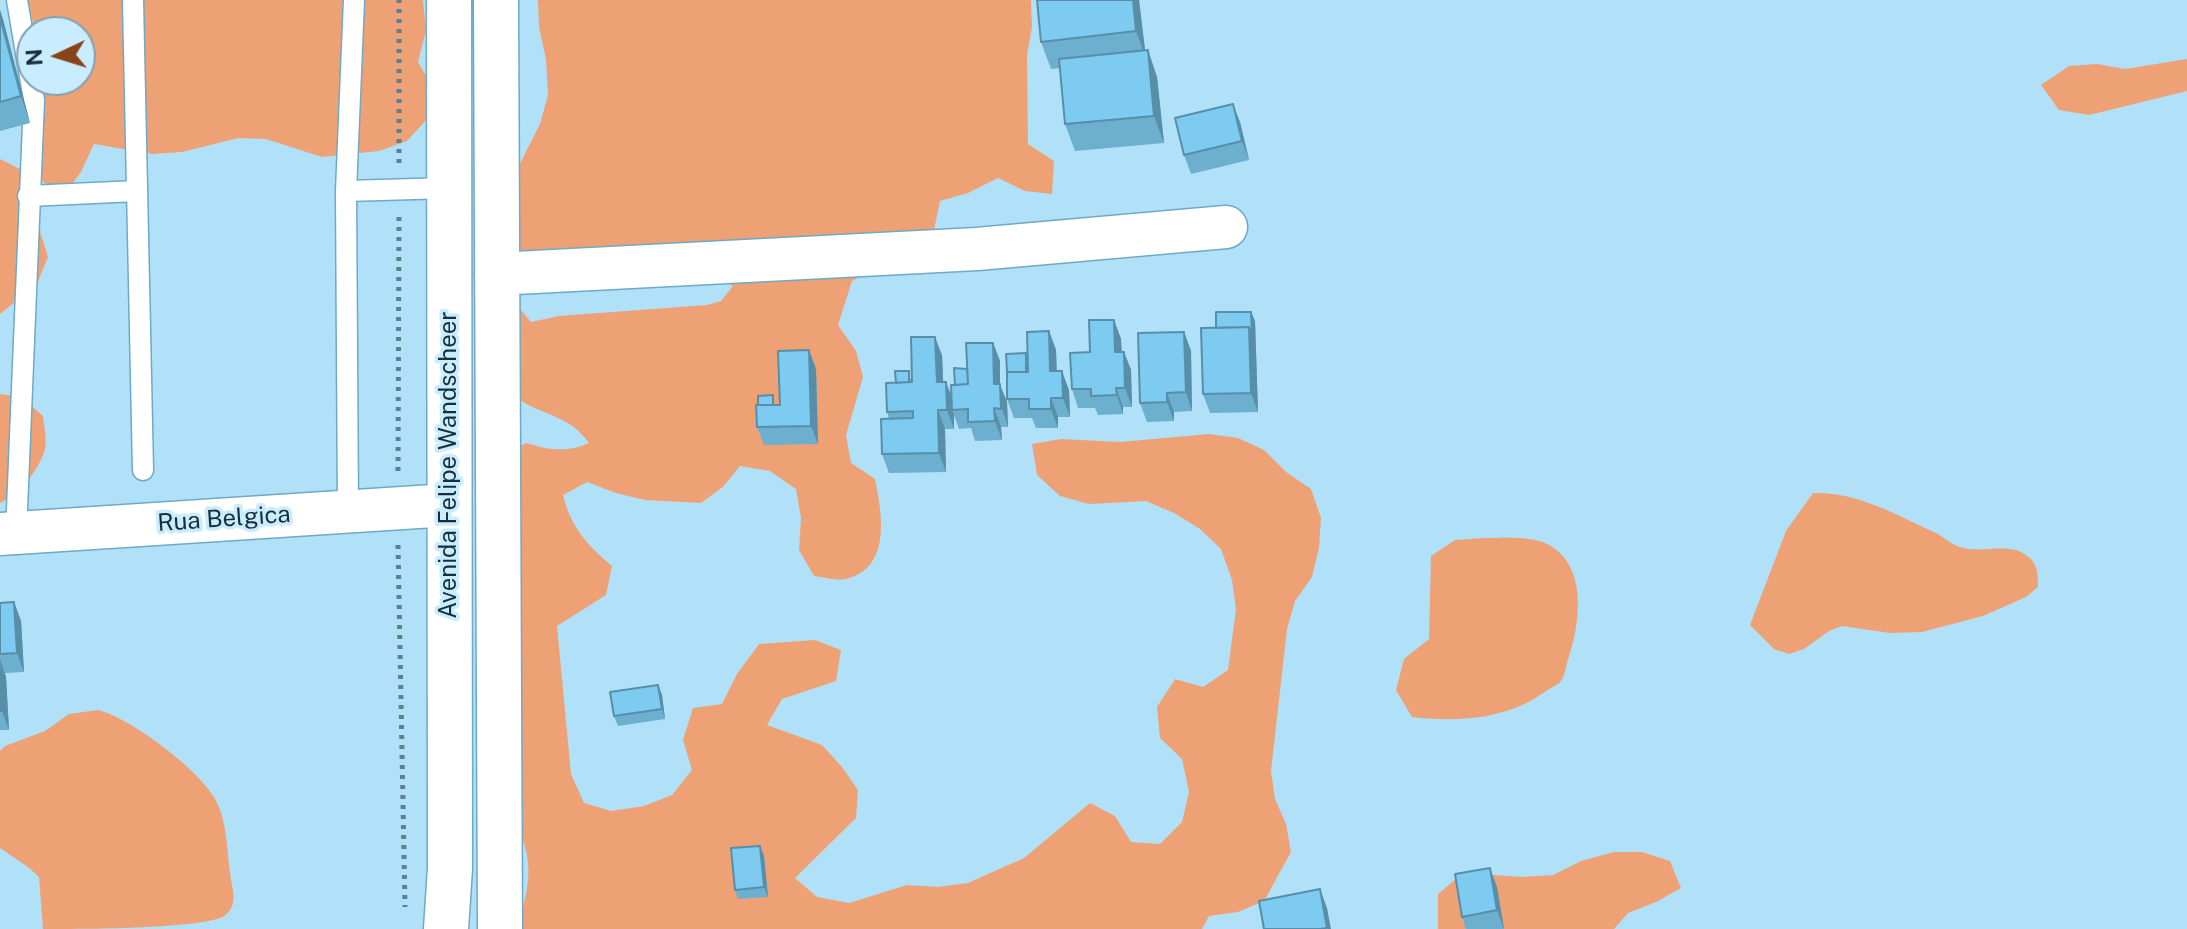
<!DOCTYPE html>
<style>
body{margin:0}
#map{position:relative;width:2187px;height:929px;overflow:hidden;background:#b1e1f9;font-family:"Public Sans",sans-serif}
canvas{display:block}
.north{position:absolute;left:16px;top:16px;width:80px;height:80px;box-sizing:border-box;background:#c9edff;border:2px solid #81a1b1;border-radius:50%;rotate:266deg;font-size:22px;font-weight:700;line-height:32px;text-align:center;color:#162f3b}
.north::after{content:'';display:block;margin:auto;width:28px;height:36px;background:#884418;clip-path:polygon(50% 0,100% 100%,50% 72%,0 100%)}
</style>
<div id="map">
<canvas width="2187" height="929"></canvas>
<div class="north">N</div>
</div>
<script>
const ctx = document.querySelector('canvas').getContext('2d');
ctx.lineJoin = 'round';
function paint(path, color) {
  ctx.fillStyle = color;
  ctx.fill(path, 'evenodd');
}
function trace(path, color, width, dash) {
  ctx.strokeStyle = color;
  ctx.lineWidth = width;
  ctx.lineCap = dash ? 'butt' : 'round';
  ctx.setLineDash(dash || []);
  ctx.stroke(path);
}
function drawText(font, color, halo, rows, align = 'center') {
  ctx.font = font + ' "Public Sans",sans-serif';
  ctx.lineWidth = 7;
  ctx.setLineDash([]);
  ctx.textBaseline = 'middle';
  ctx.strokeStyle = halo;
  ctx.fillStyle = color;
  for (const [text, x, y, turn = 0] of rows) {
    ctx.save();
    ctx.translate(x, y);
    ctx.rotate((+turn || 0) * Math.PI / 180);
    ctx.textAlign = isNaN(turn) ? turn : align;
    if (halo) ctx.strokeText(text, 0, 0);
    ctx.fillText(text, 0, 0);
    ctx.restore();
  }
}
paint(new Path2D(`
 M28 0H423L426 30 418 62 433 88 428 118 407 141 379 151 322 157 266 139 238 138 182 152 153 154 94 144 81 172 63 196 41 180 36 164 43 107 41 80H80V32H35Z
 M538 0H1031L1032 27 1027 55 1028 144 1054 161 1052 194 1025 191 998 178 968 193 940 201 932 240 852 281 838 325 856 351 863 377 846 435 851 463 875 479C882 513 892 568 846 579 837 581 823 577 814 576L799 550 801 518 796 489 770 471 740 466 723 487 701 503 645 500 616 493 587 482 563 495C571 527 587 545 612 566L606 595 557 626 571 774 584 803 611 811 644 806 672 795 692 770 683 740 693 708 722 704 737 674 759 644 815 640 841 650 836 681 782 699 767 725 822 745 842 767 858 790 856 818 795 878 817 897 849 903 907 885 938 887 968 883 1024 858 1090 803 1115 816 1131 842 1160 844 1182 822 1189 792 1182 759 1160 738 1157 707 1175 679 1203 687 1228 670 1236 609 1232 580 1221 549 1200 529 1174 513 1146 501 1089 504 1060 496 1037 475 1032 444 1061 439 1120 442 1209 434 1238 438 1264 450 1286 472 1311 489 1321 518 1319 548 1312 577 1295 601 1287 629 1271 771 1275 799 1286 824 1291 852 1264 901 1238 912 1209 916 1202 929H518C529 883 536 863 514 820L513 450 526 443C549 450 567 453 589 443 568 413 540 416 514 396L516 304 531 322 559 316 707 305 721 301 733 286 719 277 518 281 504 195 540 124 548 95 546 59 539 27Z
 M2187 59V91L2089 115 2059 110 2041 85 2069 66 2097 64 2125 69Z
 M0 159 24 171 37 198 39 228 48 257 37 284 0 314Z
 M0 394 21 397 43 416C44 426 47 439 45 449 39 470 20 494 0 503Z
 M1813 493C1858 492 1894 514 1934 532 1943 536 1950 544 1960 547 1982 554 2008 542 2026 555 2038 563 2038 574 2038 587L2026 597 1983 616 1922 632 1890 633 1842 626 1829 631 1804 649 1789 654 1774 649 1750 625 1786 531Z
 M1484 538C1503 538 1528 536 1545 543 1590 563 1580 627 1567 663 1566 668 1564 677 1561 681 1558 685 1550 688 1546 691 1507 720 1458 722 1412 717L1396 690 1404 659 1429 639 1431 556 1455 540Z
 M98 710C130 717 209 776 219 807 227 828 227 850 230 873 232 890 240 905 223 917 195 929 82 929 43 929L39 877 28 867 0 848V751L5 746 45 731 69 714Z
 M1614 852H1642L1670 861 1681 888 1656 902 1628 913 1614 929H1438V894L1463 873 1522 877 1553 875 1581 861Z`), '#efa176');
const service = new Path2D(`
 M133 0 143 470
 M346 191 449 188
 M28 196 137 191
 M348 511 346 191 354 0
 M16 533 34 100 17 0`);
const minor = new Path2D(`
 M496 274 977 249 1226 227
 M0 534 449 505`);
const secondary = new Path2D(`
 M496 0 500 929
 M446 929 450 868 449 0`);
trace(service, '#6ea9c6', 23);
trace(minor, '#6ea9c6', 45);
trace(secondary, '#6ea9c6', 47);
trace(new Path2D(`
 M399 163V0
 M398 471 399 217
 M398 545 405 907`), '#5c8091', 5, [4, 6]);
trace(service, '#fff', 20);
trace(minor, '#fff', 42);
trace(secondary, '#fff', 44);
paint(new Path2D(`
 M1139 0 1145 50H1148L1157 77 1164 143 1075 151 1065 124 1060 68 1051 69 1041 42Z
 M0 10 30 123 0 131Z
 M1240 122 1249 160 1191 174 1184 155Z
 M1251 312 1255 321 1258 412 1210 413 1203 394 1216 328Z
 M1114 320 1121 339 1122 352H1124L1131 370 1132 407H1123V414L1098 415 1095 408H1078L1072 389 1090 352Z
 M1049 331 1056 350 1057 371 1069 390 1070 417H1058V428H1036L1032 418H1014L1007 399Z
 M1184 332 1191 351 1192 411 1174 412V421L1147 422 1140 403Z
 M993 343 1000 361V385L1007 402 1008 427H1001L1002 440 975 441 971 428 959 429 954 415V429H945L946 472 889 473 882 454 889 419 887 412 896 383 912 378 942 355 943 382H946L951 396 955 385 967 369Z
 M809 350 816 369 818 444 764 445 757 427 776 405H780Z
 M14 602 21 621 24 672 5 673 6 677 9 730H0V603Z
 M658 685 662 695 665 719 618 726 614 716Z
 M764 856 768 897 738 899 735 890Z
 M1497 887 1504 929H1466L1462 917Z`), '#6cafce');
paint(new Path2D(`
 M1133 0H1139L1146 58 1136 31Z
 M0 10 3 19 30 123 21 96 0 17Z
 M1148 50 1157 77 1164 143 1154 116Z
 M1233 104 1240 122 1249 160 1242 141Z
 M1251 312 1255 321 1258 412 1251 393 1249 327Z
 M1114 320 1121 339 1122 370 1115 352Z
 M1049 331 1056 350 1057 390 1050 371Z
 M1184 332 1191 351 1192 411 1186 392Z
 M935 337 942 355 944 400 937 382Z
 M993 343 1000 361V385L1007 402 1008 427 994 384Z
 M809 350 816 369 818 444 811 426Z
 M1124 352 1131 370 1132 407 1125 388Z
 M1062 371 1069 390 1070 417 1063 398Z
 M946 382 953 400 952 410 954 415V429L947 410Z
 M1116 388 1123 407V414L1117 395Z
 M1167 393 1174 412V421L1167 402Z
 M1051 398 1058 417V428L1051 409Z
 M994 408 1001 427 1002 440 995 421Z
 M938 410 945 429 946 472 939 453Z
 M14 602 21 621 24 672 17 653Z
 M0 659 6 677 9 730 2 711Z
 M658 685 662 695 665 719 662 709Z
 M760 846 764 856 768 897 764 887Z
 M1490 868 1497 887 1504 929 1497 910Z
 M1320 889 1327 908 1331 929H1328L1327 928Z`), '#588ea8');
const building = new Path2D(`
 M1037 0H1133L1136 31 1041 42Z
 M0 17 21 96 0 102Z
 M1148 50 1154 116 1065 124 1059 59Z
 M1233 104 1242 141 1184 155 1175 118Z
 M1216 312H1251L1252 336 1249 327 1216 328Z
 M1089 320H1114L1115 352H1124L1125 388H1116L1117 395 1091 396V389H1072L1070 353 1090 352Z
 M1249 327 1251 393 1203 394 1201 328Z
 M1049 331 1050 371H1062L1063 398H1051V409H1029V399H1007V372H1028L1027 332Z
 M1184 332 1186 392 1167 393V402L1140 403 1138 333Z
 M911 337H935L937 382H946L947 410H938L939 453 882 454 881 419 913 418V411L887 412 886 383 912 382Z
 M966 343H993L994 384H1000L1001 409 994 408 995 421 968 422V409L952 410 951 385 968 384Z
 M809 350 811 426 757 427 756 405H780L778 351Z
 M1026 353V372H1007L1006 354Z
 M954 368 967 369 968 384 955 385Z
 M895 371H909V382L896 383Z
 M773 395V405H758V396Z
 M14 602 17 653 0 654V603Z
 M0 669 2 711H0Z
 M658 685 662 709 614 716 610 692Z
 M760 846 764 887 735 890 731 848Z
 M1490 868 1497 910 1462 917 1455 874Z
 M1320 889 1327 928 1320 929H1264L1259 901Z`);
paint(building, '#7dcbf0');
trace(building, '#588ea8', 2);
drawText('24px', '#162f3b', '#c9edff', [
 ["Avenida Felipe Wandscheer",449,465,-90],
 ["Rua Belgica",224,519,-4]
]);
</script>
